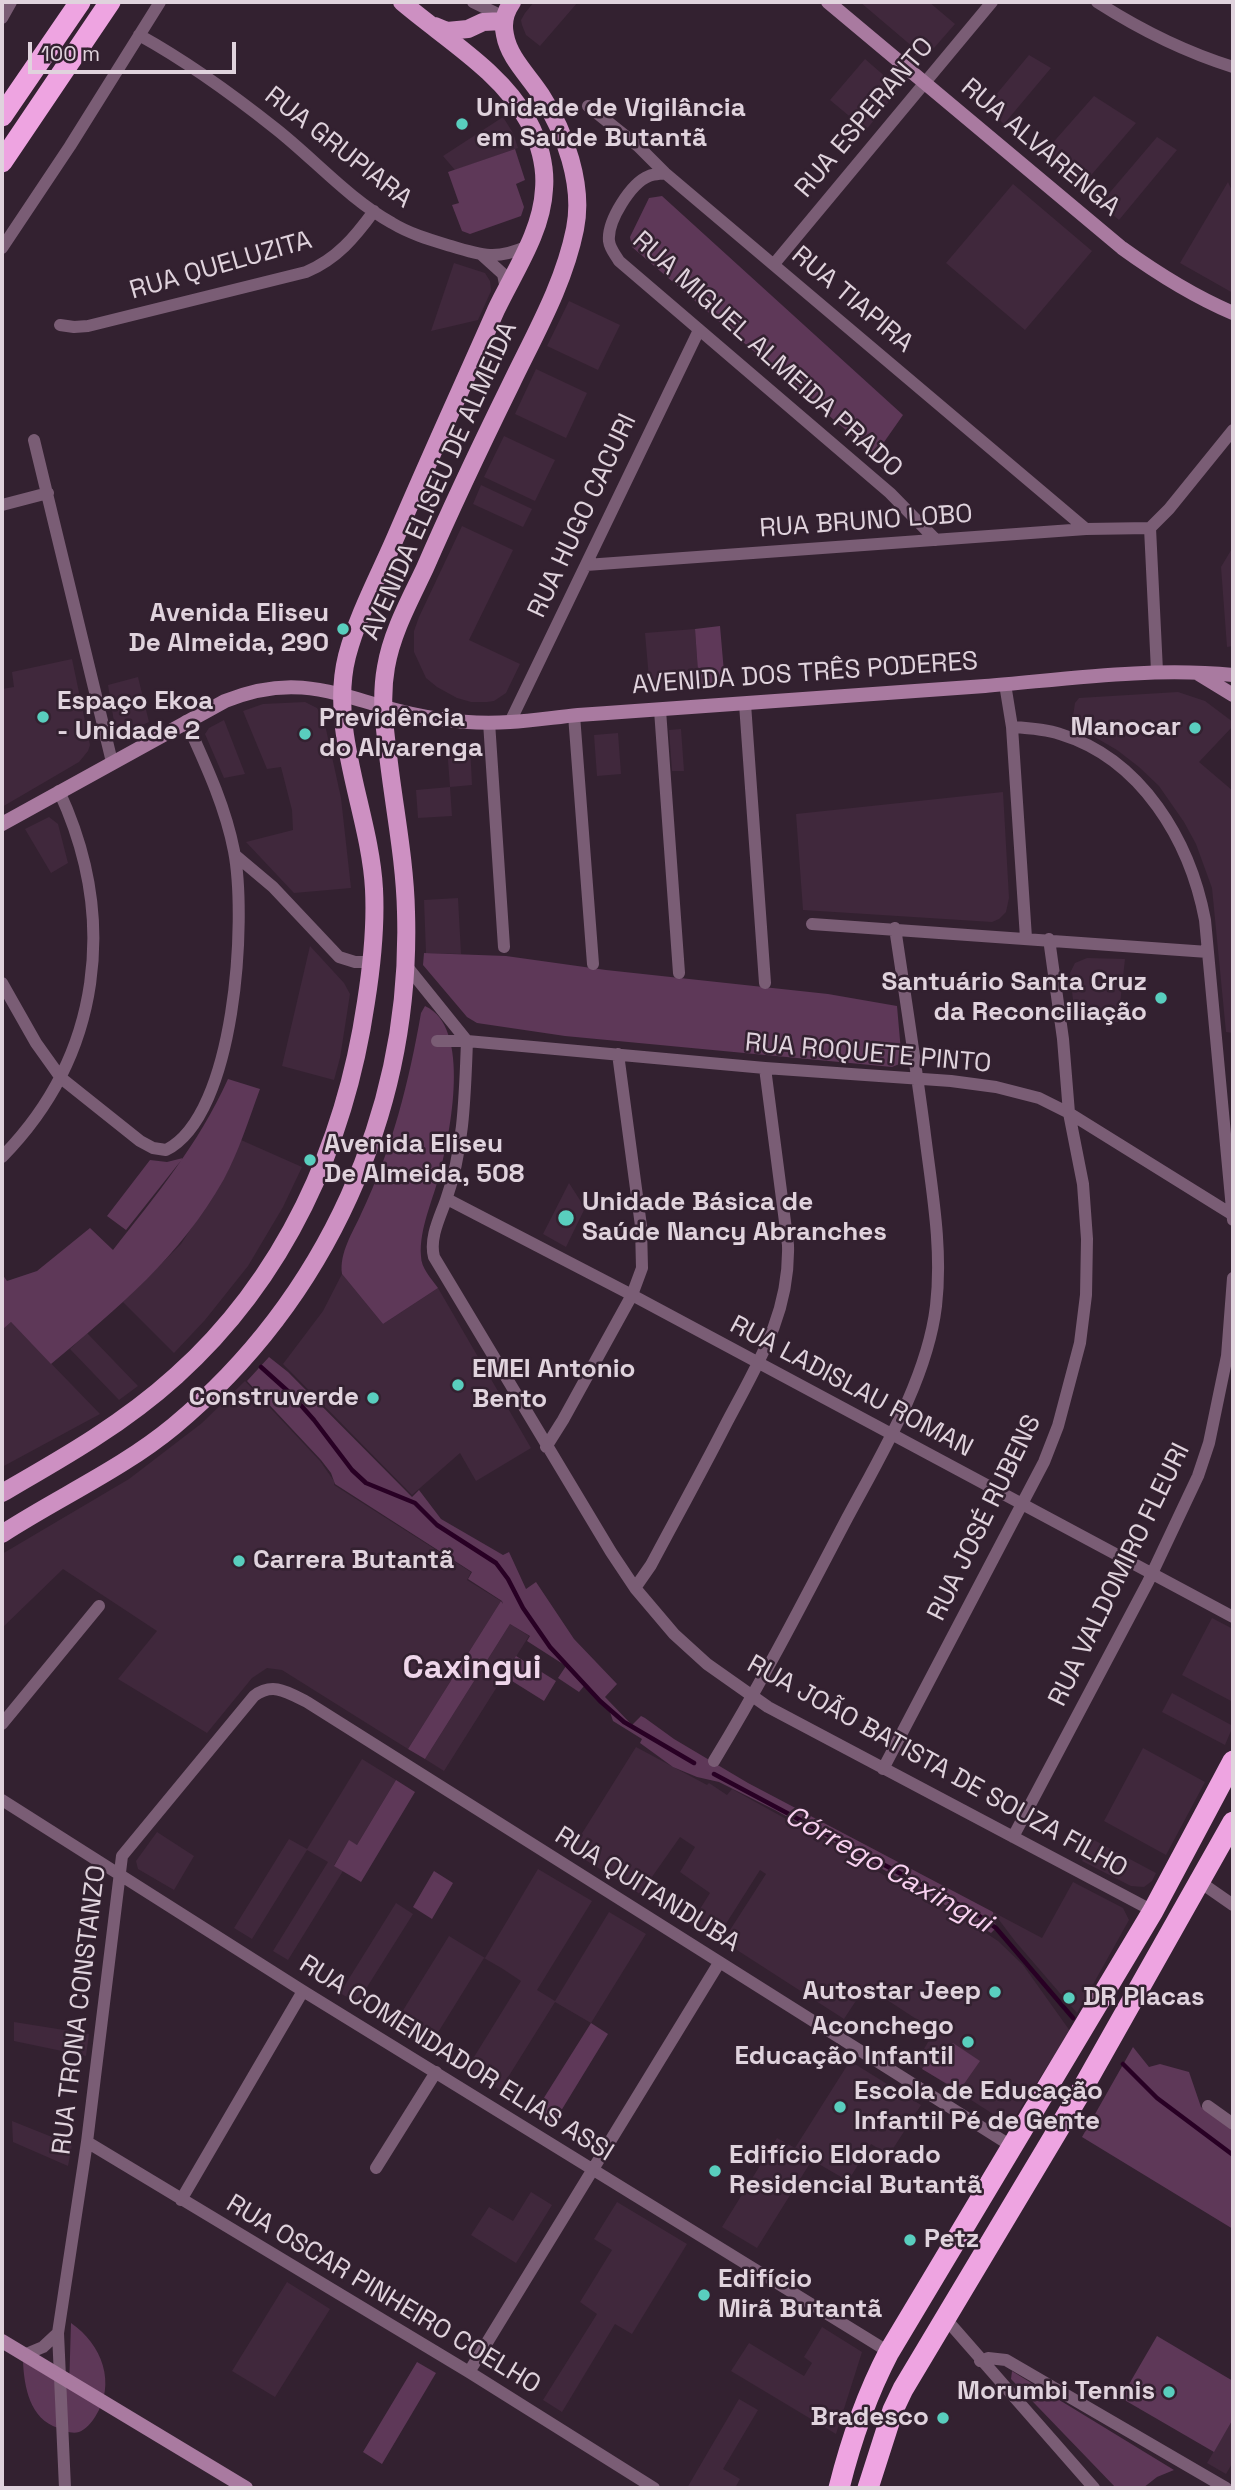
<!DOCTYPE html>
<meta charset="utf-8">
<style>
body{margin:0}
#map{position:relative;width:1235px;height:2490px;overflow:hidden;background:#332130;font-family:"Space Grotesk",sans-serif}
canvas{display:block}
.frame{position:absolute;inset:0;border:4px solid #e0d3dd;pointer-events:none}
.scale{position:absolute;left:28px;top:42px;width:208px;height:32px;box-sizing:border-box;border:4px solid #e0d3dd;border-top:0;padding-left:9px;font-size:21px;line-height:24px;white-space:nowrap;color:#e0d3dd;-webkit-text-stroke:5px #332130;paint-order:stroke}
</style>
<div id="map">
<canvas width="1235" height="2490"></canvas>
<div class="frame"></div>
<div class="scale">100 m</div>
</div>
<script>
const ctx = document.querySelector('canvas').getContext('2d');
ctx.lineJoin = 'round';
function paint(path, color) {
  ctx.fillStyle = color;
  ctx.fill(path, 'evenodd');
}
function trace(path, color, width, dash) {
  ctx.strokeStyle = color;
  ctx.lineWidth = width;
  ctx.lineCap = dash ? 'butt' : 'round';
  ctx.setLineDash(dash || []);
  ctx.stroke(path);
}
function drawText(font, color, halo, rows, align = 'center') {
  ctx.font = font + ' "Space Grotesk",sans-serif';
  ctx.lineWidth = 5;
  ctx.setLineDash([]);
  ctx.textBaseline = 'middle';
  ctx.strokeStyle = halo;
  ctx.fillStyle = color;
  for (const [text, x, y, turn = 0] of rows) {
    ctx.save();
    ctx.translate(x, y);
    ctx.rotate((+turn || 0) * Math.PI / 180);
    ctx.textAlign = isNaN(turn) ? turn : align;
    if (halo) ctx.strokeText(text, 0, 0);
    ctx.fillText(text, 0, 0);
    ctx.restore();
  }
}
paint(new Path2D(`
 M534 2H578L540 46 526 35 522 25 521 20 525 13Z
 M860 2H929L955 24 934 48 920 53Z
 M1029 55 1051 68 1004 124 985 108Z
 M865 59 888 79 894 91 892 98 866 130 830 100Z
 M1094 96 1136 123 1080 188 1042 155Z
 M503 117 513 133 518 148 455 170 443 156Z
 M1157 137 1177 150 1119 220 1100 204Z
 M1228 182 1233 193V293L1180 263Z
 M1013 184 1092 251 1025 330 946 263Z
 M454 263 485 273 490 281 491 291 478 320 431 331Z
 M569 301 620 325 598 370 547 346Z
 M536 369 587 393 566 438 515 414Z
 M504 436 555 460 535 501 484 477Z
 M481 485 532 509 523 527 473 504Z
 M462 526 513 550 469 640 520 664 506 693 494 701 487 702H471L457 698 437 687 426 678 414 652V631L419 617Z
 M1233 547V646L1227 647 1221 567Z
 M695 629 699 686 650 690 645 633Z
 M72 659 90 745 88 751 79 762 2 807V689L14 687 12 672Z
 M138 677 149 722 124 733 119 732 115 728 108 685Z
 M1178 692 1205 701 1233 722V726L1199 762 1233 791V1033L1226 1032 1212 888 1196 844 1184 822 1159 786 1139 767 1117 750 1081 729 1074 724 1073 716 1075 703 1079 698Z
 M305 702 317 708 324 720 341 798 351 888 294 893 246 842 293 830 292 810 281 767 267 769 243 711 263 704Z
 M224 720 245 774 224 778 205 734 209 728Z
 M681 729 684 771H672L669 730Z
 M618 733 621 774 597 776 594 735Z
 M470 745 472 785 450 787 452 816 418 818 416 790 450 787 447 747Z
 M1003 792 1009 898 1006 912 999 919 992 922 803 910 796 814Z
 M49 817 58 824 68 863 51 873 25 829Z
 M458 898 461 954 426 953 424 900Z
 M310 946 344 983 350 994 340 1058 334 1080 282 1066Z
 M1087 958 1125 959 1118 1022 1075 1018 1070 973 1075 963Z
 M241 1140 302 1167 283 1207 248 1266 205 1320 174 1353 123 1302 181 1244 225 1176Z
 M569 1183 585 1208 566 1247 543 1234Z
 M342 1274 383 1324 438 1288 531 1448 476 1481 460 1453 412 1495 283 1364 323 1311Z
 M11 1322 100 1414 2 1467V1330Z
 M87 1333 138 1386 119 1400 70 1349Z
 M245 1381 320 1461 334 1481V1485L471 1572 467 1580 501 1601 408 1749 282 1670 267 1668 252 1678 207 1733 118 1679 157 1631 63 1569 2 1628V1554L129 1479 202 1423Z
 M1212 1618 1233 1629V1702L1182 1675Z
 M510 1624 529 1636 444 1771 425 1759Z
 M1172 1693 1233 1726 1225 1745 1162 1712Z
 M636 1747 707 1785 709 1783 727 1795 732 1789 851 1855 913 1893 917 1888 998 1941 1023 1965 1070 2031 1013 2120 1007 2123 915 2064 931 2037 933 2030 872 1990 867 1989 861 1993 844 2019 723 1941 766 1874 760 1870 715 1941 690 1925 710 1893 680 1872 695 1847 680 1837 640 1894 571 1851Z
 M1143 1748 1205 1782 1166 1855 1104 1821Z
 M362 1759 396 1780 357 1845 349 1841 334 1865 343 1871 288 1960 273 1951 328 1862 307 1850 252 1939 234 1928 289 1839 307 1849Z
 M157 1832 194 1856 174 1890 138 1869 136 1861Z
 M1094 1840 1156 1873 1152 1881 1144 1887 1131 1886 1082 1861Z
 M538 1869 592 1901 537 1990 555 2001 609 1912 646 1934 591 2023 555 2002 500 2090 466 2070 521 1981 503 1969 484 1958 429 2047 394 2025 449 1936 485 1958Z
 M1073 1882 1123 1908 1129 1920 1077 2013 1015 1941 993 1912 1042 1938Z
 M396 1903 413 1914 357 2003 340 1993Z
 M14 2022 89 2034 86 2056 14 2041Z
 M850 2061 921 2105 889 2155 871 2144 848 2181 812 2160 757 2248 722 2227 777 2138 795 2148Z
 M12 2121 72 2145 68 2166 13 2142Z
 M531 2192 552 2205 516 2263 471 2235 489 2207 513 2221Z
 M617 2202 687 2244 632 2334 615 2324 562 2412 543 2400 597 2314 580 2302 612 2250 594 2239Z
 M287 2282 330 2309 275 2397 232 2371Z
 M822 2327 862 2352 836 2434 731 2371 749 2343 804 2376 812 2363 804 2357Z
 M739 2399 758 2410 723 2469 740 2479 735 2488H687Z
 M1233 2419V2462L1226 2474 1207 2463Z`), '#40283c');
paint(new Path2D(`
 M515 149 525 180 516 184 524 207 521 216 470 234 462 231 452 205 459 203 448 172Z
 M662 196 903 415 875 455 632 247 630 237 649 198Z
 M720 626 725 684 699 686 695 629Z
 M424 953 506 956 606 970 828 994 897 1006 902 1063 892 1067 565 1036 477 1023 467 1017 423 965Z
 M425 1006C472 1027 450 1134 440 1172 434 1198 419 1228 421 1256 421 1268 431 1278 438 1288L383 1324 342 1274C339 1253 353 1232 361 1214 392 1150 409 1082 421 1013Z
 M228 1079 260 1089C249 1119 239 1151 224 1179 180 1257 119 1307 51 1364L11 1322 2 1330V1274L7 1281 37 1271 90 1228 113 1250C157 1194 198 1145 228 1079Z
 M183 1158 126 1230 107 1216 150 1160 167 1162Z
 M269 1357 288 1372 412 1497 419 1490 441 1519 503 1555 509 1552 526 1589 536 1582 574 1639 617 1684 605 1697 632 1725 641 1716 645 1718 674 1739 748 1783 993 1912 996 1928 991 1933 917 1888 775 1810 719 1782 697 1777 673 1767 640 1743 642 1739 613 1721 610 1712 584 1686 579 1692 558 1678 566 1666 527 1641 530 1636 510 1624 425 1759 408 1749 501 1601 503 1604 502 1601 468 1579 472 1572 335 1484 331 1473 321 1460 247 1381Z
 M516 1656 556 1681 544 1701 504 1676Z
 M396 1780 415 1792 361 1882 334 1866 349 1840 357 1845Z
 M434 1871 453 1883 432 1919 413 1907Z
 M591 2023 608 2034 553 2124 535 2112Z
 M953 2043 980 2061 959 2091 922 2069 932 2055Z
 M1133 2047 1149 2067 1160 2064 1189 2072 1201 2107 1233 2130V2229L1082 2137Z
 M71 2323C102 2344 117 2384 95 2417 92 2422 85 2430 79 2432 72 2434 64 2431 58 2428 30 2419 24 2387 23 2361L69 2389Z
 M1157 2336 1233 2381V2419L1214 2452 1121 2398Z
 M417 2362 436 2373 382 2464 363 2452Z
 M1012 2371 1020 2376 1174 2470 1157 2477 1143 2488H1116L1011 2379Z`), '#5e3858');
trace(new Path2D(`
 M261 1367 290 1393 314 1420 352 1470 366 1483 415 1503 437 1525 496 1563 508 1579 523 1608 550 1647 600 1701 624 1722 694 1763
 M714 1774 978 1915 996 1928 1073 2018
 M1123 2064 1157 2098 1233 2155`), '#280024', 4.5);
trace(new Path2D(`
 M473 2 504 17
 M1097 2C1139 29 1185 52 1233 67
 M2 18 11 2
 M139 35C188 62 232 94 276 129 314 159 349 199 392 223 410 234 431 240 451 246 483 256 497 260 528 246
 M588 106 638 146 665 173 1086 529
 M665 173C660 174 654 174 649 176 631 183 607 221 609 241 610 249 615 254 619 261L890 493 936 540
 M2 248 70 146 160 2
 M482 255 503 274 506 289
 M774 264 992 2
 M60 325 74 327 88 326 306 272C337 259 355 237 374 211
 M34 440 112 762
 M2 505 48 493
 M586 565 1086 529 1150 528
 M1157 671 1150 528 1169 509 1233 430
 M1005 684 1012 727 1026 938
 M745 704 765 983
 M660 710 679 973
 M574 715 593 964
 M489 722 504 947
 M510 722 699 330
 M1012 727C1028 728 1045 729 1060 734 1142 759 1190 841 1205 920L1233 1220
 M235 855 273 887 339 957 355 962H372
 M812 924 1208 952
 M405 964 467 1041C465 1093 464 1150 446 1200 440 1217 429 1238 434 1257L611 1552 635 1588 674 1634 707 1664 768 1707 1153 1911
 M2 983 36 1043 61 1078 140 1141 153 1148 166 1150C236 1115 247 919 234 851 225 805 205 763 186 721
 M437 1041H467L765 1068 951 1081 996 1087 1039 1098 1069 1113 1233 1215
 M2 1157C102 1055 118 918 59 791
 M447 1199 632 1295 1233 1617
 M546 1447 563 1420 632 1295 642 1268 641 1226 618 1054
 M635 1588 651 1565C676 1518 702 1471 726 1424 757 1365 790 1314 788 1245L765 1068
 M2 1724 99 1606
 M714 1761C761 1684 802 1604 844 1524 879 1458 927 1381 936 1306 943 1246 931 1186 924 1127 915 1060 905 994 895 928
 M883 1769 1044 1462 1058 1426 1080 1343 1086 1295 1087 1239 1083 1184 1069 1113 1063 1039 1049 939
 M2 1800 303 1991 889 2352
 M1013 1837 1148 1582 1198 1476 1209 1443 1227 1356 1233 1278
 M1200 1882 1233 1905
 M1208 2106 1233 2124
 M87 2142 469 2372 654 2488
 M376 2168 436 2072
 M181 2200 303 1991
 M945 2318 1094 2488
 M24 2355 43 2347 58 2333
 M980 2361 988 2358 1006 2360 1226 2488
 M469 2372 719 1963
 M65 2488 58 2333 87 2142 122 1856 254 1696C273 1682 287 1692 307 1702L1013 2147`), '#7a5d75', 12);
trace(new Path2D(`
 M828 2 1122 248C1158 274 1193 296 1233 313
 M1197 673 1233 695
 M2 824 225 701C287 676 324 689 384 707 423 718 469 725 510 722 533 721 556 717 578 715 714 706 850 696 985 686 1068 679 1150 667 1233 675
 M2 2341 246 2488`), '#a97aa0', 14);
trace(new Path2D(`
 M435 26 447 31 468 29 483 22 503 21
 M2 1493C63 1458 123 1424 176 1376 285 1278 345 1145 366 1002 372 964 376 927 374 889 370 813 328 731 347 656 358 614 380 574 397 534 429 459 463 385 496 310 514 272 542 232 544 189 546 166 539 141 528 121 502 72 444 38 402 2
 M2 1534C59 1497 122 1469 174 1426 326 1299 412 1111 406 912 405 863 395 812 389 763 385 730 380 700 386 667 392 632 410 600 425 568 452 506 481 445 511 384 535 334 564 284 575 229 584 185 565 132 541 95 529 76 509 58 505 35 502 22 505 12 512 2`), '#cd90c2', 18);
trace(new Path2D(`
 M2 116 80 2
 M2 162 110 2
 M839 2488C851 2440 866 2396 889 2352L1153 1911 1233 1761
 M868 2488 893 2410 903 2389 1080 2093 1233 1822`), '#eea4e1', 21);
for (const [x, y, r, color] of [
 [462,124,7,"#59cebe"],
 [343,629,7,"#59cebe"],
 [43,717,7,"#59cebe"],
 [1195,728,7,"#59cebe"],
 [305,734,7,"#59cebe"],
 [1161,998,7,"#59cebe"],
 [310,1160,7,"#59cebe"],
 [566,1218,9,"#59cebe"],
 [458,1385,7,"#59cebe"],
 [373,1398,7,"#59cebe"],
 [239,1561,7,"#59cebe"],
 [995,1992,7,"#59cebe"],
 [1069,1998,7,"#59cebe"],
 [968,2042,7,"#59cebe"],
 [840,2107,7,"#59cebe"],
 [715,2171,7,"#59cebe"],
 [910,2240,7,"#59cebe"],
 [704,2295,7,"#59cebe"],
 [1169,2392,7,"#59cebe"],
 [943,2418,7,"#59cebe"]
]) {
  const dot = new Path2D();
  dot.arc(x, y, r, 0, 2 * Math.PI);
  ctx.fillStyle = color;
  ctx.fill(dot);
  trace(dot, '#332130', 2.5);
}
drawText('bold 26px', '#e0d3dd', '#332130', [
 ["Unidade de Vigilância",476,109],
 ["em Saúde Butantã",476,139],
 ["Avenida Eliseu",329,614,"right"],
 ["De Almeida, 290",329,644,"right"],
 ["Espaço Ekoa",57,702],
 ["- Unidade 2",57,732],
 ["Previdência",319,719],
 ["do Alvarenga",319,749],
 ["Manocar",1181,728,"right"],
 ["Santuário Santa Cruz",1147,983,"right"],
 ["da Reconciliação",1147,1013,"right"],
 ["Avenida Eliseu",324,1145],
 ["De Almeida, 508",324,1175],
 ["Unidade Básica de",582,1203],
 ["Saúde Nancy Abranches",582,1233],
 ["EMEI Antonio",472,1370],
 ["Bento",472,1400],
 ["Construverde",359,1398,"right"],
 ["Carrera Butantã",253,1561],
 ["Autostar Jeep",981,1992,"right"],
 ["DR Placas",1083,1998],
 ["Aconchego",954,2027,"right"],
 ["Educação Infantil",954,2057,"right"],
 ["Escola de Educação",854,2092],
 ["Infantil Pé de Gente",854,2122],
 ["Edifício Eldorado",729,2156],
 ["Residencial Butantã",729,2186],
 ["Petz",924,2240],
 ["Edifício",718,2280],
 ["Mirã Butantã",718,2310],
 ["Morumbi Tennis",1155,2392,"right"],
 ["Bradesco",929,2418,"right"]
], 'left');
drawText('26px', '#e0d3dd', '#332130', [
 ["RUA ESPERANTO",865,118,-50],
 ["RUA GRUPIARA",338,148,38],
 ["RUA ALVARENGA",1040,148,40],
 ["RUA QUELUZITA",221,266,-16],
 ["RUA TIAPIRA",852,300,40],
 ["RUA MIGUEL ALMEIDA PRADO",767,355,42],
 ["AVENIDA ELISEU DE ALMEIDA",440,481,-66],
 ["RUA HUGO CACURI",583,516,-65],
 ["RUA BRUNO LOBO",866,522,-4],
 ["AVENIDA DOS TRÊS PODERES",805,674,-4],
 ["RUA ROQUETE PINTO",868,1054,5],
 ["RUA LADISLAU ROMAN",851,1387,28],
 ["RUA JOSÉ RUBENS",985,1518,-64],
 ["RUA VALDOMIRO FLEURI",1120,1575,-64],
 ["RUA JOÃO BATISTA DE SOUZA FILHO",937,1767,29],
 ["RUA QUITANDUBA",647,1890,32],
 ["RUA TRONA CONSTANZO",80,2010,-83],
 ["RUA COMENDADOR ELIAS ASSI",456,2059,32],
 ["RUA OSCAR PINHEIRO COELHO",383,2295,31]
]);
drawText('italic 28px', '#f8d1f0', '#332130', [
 ["Córrego Caxingui",888,1870,29]
]);
drawText('bold 33px', '#efd6ea', '#332130', [
 ["Caxingui",472,1669]
]);
</script>
